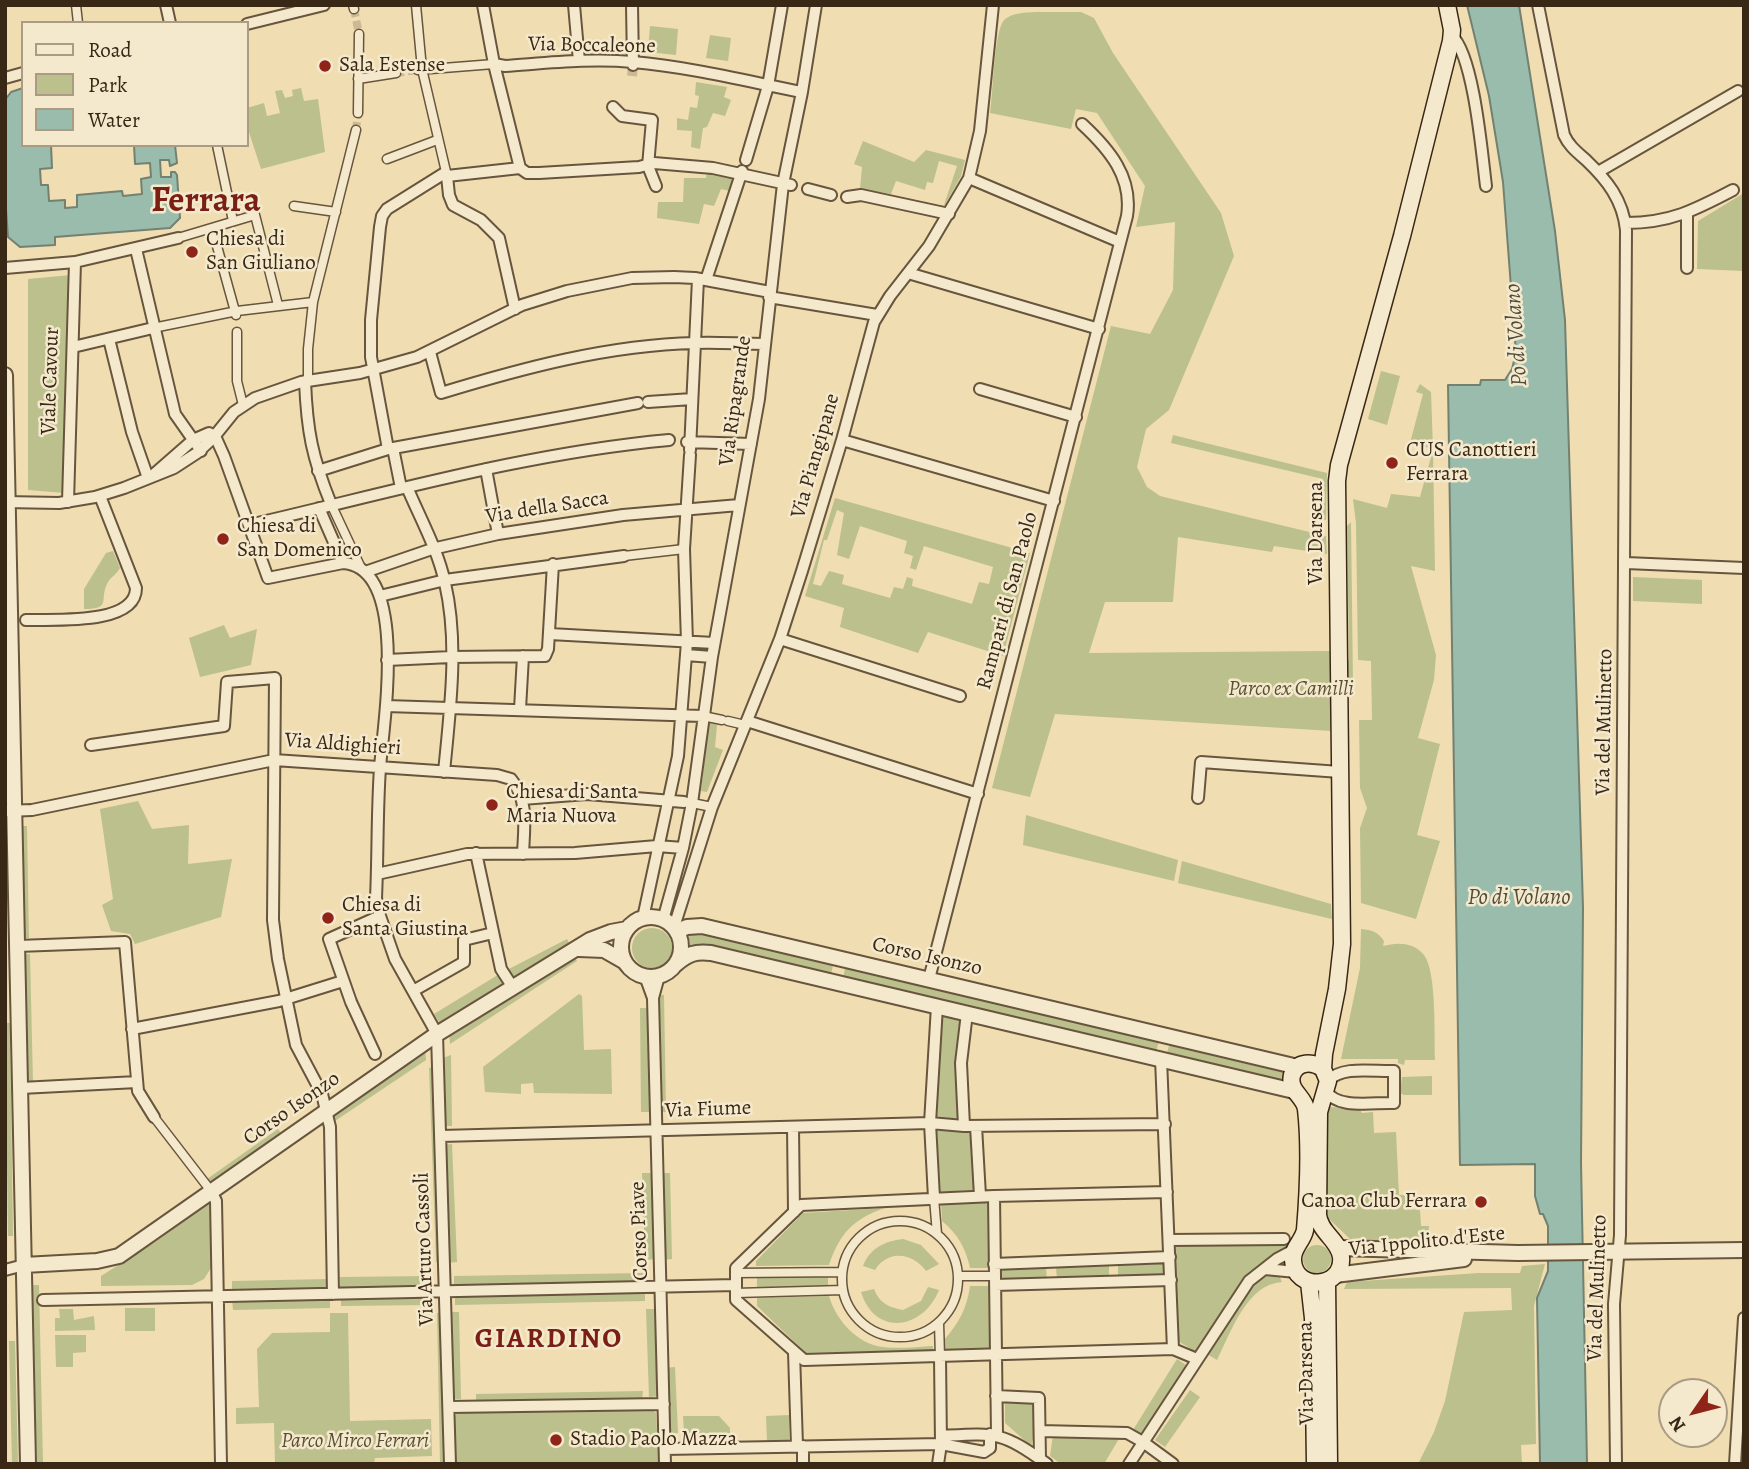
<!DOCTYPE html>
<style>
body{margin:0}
#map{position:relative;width:1749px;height:1469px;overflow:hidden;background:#f0ddb2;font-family:Alegreya,serif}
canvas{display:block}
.frame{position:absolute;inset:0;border:7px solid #392816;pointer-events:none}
.legend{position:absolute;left:21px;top:21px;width:228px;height:126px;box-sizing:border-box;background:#f5e9cd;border:2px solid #aa9c84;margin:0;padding:9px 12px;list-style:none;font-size:21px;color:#392816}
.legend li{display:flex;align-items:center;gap:14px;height:35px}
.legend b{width:35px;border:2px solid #aa9c84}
.north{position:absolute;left:1658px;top:1378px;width:70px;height:70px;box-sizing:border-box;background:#f5e9cd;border:2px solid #aa9c84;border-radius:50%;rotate:235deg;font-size:19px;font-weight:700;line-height:28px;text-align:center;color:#392816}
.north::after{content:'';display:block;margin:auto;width:24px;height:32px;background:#8f2418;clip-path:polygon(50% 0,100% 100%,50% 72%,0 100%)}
</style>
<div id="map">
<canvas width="1749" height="1469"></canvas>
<div class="frame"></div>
<ul class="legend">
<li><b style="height:9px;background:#f5e9cd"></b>Road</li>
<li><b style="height:19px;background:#bbc08c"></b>Park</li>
<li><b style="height:19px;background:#9abcad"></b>Water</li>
</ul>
<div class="north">N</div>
</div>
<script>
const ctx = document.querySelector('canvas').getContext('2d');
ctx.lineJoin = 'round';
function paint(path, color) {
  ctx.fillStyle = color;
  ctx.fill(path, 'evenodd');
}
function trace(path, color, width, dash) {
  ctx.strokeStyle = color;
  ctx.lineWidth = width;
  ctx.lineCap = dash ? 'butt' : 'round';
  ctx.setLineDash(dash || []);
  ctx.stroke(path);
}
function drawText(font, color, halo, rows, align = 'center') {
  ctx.font = font + ' Alegreya,serif';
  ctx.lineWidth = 5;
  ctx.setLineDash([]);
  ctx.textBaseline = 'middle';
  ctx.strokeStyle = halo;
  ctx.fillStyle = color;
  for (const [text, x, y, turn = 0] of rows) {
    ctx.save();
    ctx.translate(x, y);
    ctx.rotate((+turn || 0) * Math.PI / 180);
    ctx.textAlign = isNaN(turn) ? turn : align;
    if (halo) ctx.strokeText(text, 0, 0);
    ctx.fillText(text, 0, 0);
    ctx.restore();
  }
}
paint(new Path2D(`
 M1036 12H1081L1094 18 1113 53 1221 213 1234 256 1169 410 1146 429 1137 467 1147 487 1160 496 1326 536 1327 554 1274 546 1272 552 1178 537 1173 602H1105L1089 653 1331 651 1332 731 1055 714 1030 797 992 788 1111 326 1150 334 1173 290 1175 222 1136 227 1145 186 1097 113 1076 109 1071 129 990 113C993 95 994 31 1004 20 1013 12 1025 13 1036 12Z
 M650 26 678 29 676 55 648 52Z
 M710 35 731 38 728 61 706 58Z
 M696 82 727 87 724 97 731 100 725 116 713 113 707 127 703 128 700 149 691 147 692 131 677 130V118L688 120 690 107 697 108 699 96 695 95Z
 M301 88 304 101 318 99 325 152 261 169 247 126V108L264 103 267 116 280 113 275 91 282 90 285 98 293 96 292 90Z
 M863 141 914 162 926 150 965 160 961 176 943 208 957 166 939 161 933 183 927 182 925 190 896 181 891 194 860 189 862 167 854 164Z
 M707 171 735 175 730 191 721 189 714 206 704 204 699 224 657 218 658 202H683L684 178H706Z
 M1744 193V271L1697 269 1698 221Z
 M71 275 64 493 28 490V279Z
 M1381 371 1400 376 1387 425 1368 419Z
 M1420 384 1431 392 1433 449 1410 443 1423 394 1416 392Z
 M1173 435 1327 473 1326 520 1315 518 1323 479 1171 443Z
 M1433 450 1435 571 1411 566 1436 655 1434 680 1418 738 1440 744 1417 835 1440 841 1416 919 1361 903 1360 828 1367 808 1360 788 1359 720H1372L1371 661 1358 660 1356 523 1353 499 1387 508 1391 494 1420 497Z
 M835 498 1030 553 1003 656 928 632 918 653 840 627 844 608 805 596ZM837 510 844 513 837 555 849 559 860 526 907 541 904 553 913 556 910 568 916 570 924 546 993 567 989 584 979 582 972 604 912 586 913 579 907 577 903 589 894 587 890 598 842 584 844 575 829 571 821 586 813 584 824 540H827Z
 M1351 522 1353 685 1346 691 1345 661 1349 660 1347 526Z
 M113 551 120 568C117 574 111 577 108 582 98 600 113 609 84 609V589L106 553Z
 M1633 577 1702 580V604L1633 601Z
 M224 625 230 638 257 629 251 665 200 677 189 638Z
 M708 722 717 725 715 747 723 750 707 792 701 791Z
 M138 801 152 829 189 825 188 864 232 859 221 917 135 944 130 934 111 931 102 905 113 899 100 809Z
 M1026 815 1178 860 1174 881 1023 845Z
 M21 826H27L29 938H23Z
 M1182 861 1331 904 1332 919 1178 883Z
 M632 948a20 20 0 1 1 40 0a20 20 0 1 1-40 0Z
 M1361 929C1372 930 1378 932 1384 941L1383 946C1397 942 1414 942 1424 955 1437 972 1434 1037 1435 1060H1405L1404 1065 1398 1063V1059H1341L1360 968Z
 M703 933 834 960 831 975 688 949 685 935Z
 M567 939 571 947 513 982 505 971Z
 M24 954H30L33 1083H28Z
 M573 955 577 961 450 1044 449 1030Z
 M846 964 1160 1037 1156 1052 843 978Z
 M501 973 507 984 441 1025 434 1014Z
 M579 994 582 996 584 1050 611 1049 612 1094 534 1093 533 1083 521 1084V1094L485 1092 483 1067Z
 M655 995H664L666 1112H658Z
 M640 1008H651L653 1112H641Z
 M940 1015 962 1021 960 1118 935 1120Z
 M5 1023H10L13 1236H8Z
 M1170 1042 1290 1070 1287 1085 1166 1057Z
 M425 1047 426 1060 332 1123 331 1111Z
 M451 1055 452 1126H442L440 1059Z
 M437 1066 443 1262H436L429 1068Z
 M1432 1076V1095H1404L1400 1093 1402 1077Z
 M1328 1107 1359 1108 1362 1113 1373 1112 1374 1133 1396 1132 1399 1195H1407L1409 1209 1420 1210 1421 1226H1429L1428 1240H1351L1325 1215Z
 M278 1129 283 1136 212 1186 207 1179Z
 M970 1130 974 1190 940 1192 937 1131Z
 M452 1144 457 1262 446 1263 442 1145Z
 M642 1173H653L655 1259 645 1260Z
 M660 1173H670L672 1259 662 1260Z
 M979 1200 989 1205 990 1268H970C966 1249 958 1234 942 1221L941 1201Z
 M210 1203 211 1268 204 1279 192 1285 101 1286V1276L155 1242Z
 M885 1208C853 1219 840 1233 829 1265L756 1266V1261L803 1213Z
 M903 1239 921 1245 939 1264 926 1271C913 1253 888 1249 875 1270L863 1266C870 1248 885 1241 903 1239Z
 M1293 1240 1289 1251 1249 1272 1196 1352 1178 1341 1174 1241Z
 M1303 1259a14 14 0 1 1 28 0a14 14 0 1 1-28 0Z
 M1166 1262 1167 1275 1118 1276V1263Z
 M1109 1264V1277L1057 1279 1056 1267Z
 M1545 1264 1534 1306 1536 1444 1521 1445 1522 1464H1418L1434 1432 1445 1401 1464 1312 1512 1310 1511 1288 1344 1289 1347 1282 1479 1273H1520L1522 1266Z
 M1046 1267 1047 1280 1001 1281 1000 1268Z
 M644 1273V1284L454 1288V1276Z
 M1278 1273 1282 1282C1247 1284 1231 1332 1217 1360L1207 1354 1251 1286 1264 1274Z
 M828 1274V1286L757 1288V1275Z
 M429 1276V1287L340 1288V1277Z
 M329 1279 330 1290 232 1292V1281Z
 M32 1285H39L43 1464H36Z
 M970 1286H990V1351L944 1352V1340C959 1323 967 1308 970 1286Z
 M928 1287 939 1290C923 1330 875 1337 861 1292L874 1289C879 1303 890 1308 903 1310L921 1301Z
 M645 1290V1301L455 1305V1293Z
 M430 1295V1305L341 1306V1296Z
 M829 1296C836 1320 857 1344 883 1347 899 1349 917 1347 933 1346V1352L806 1353 757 1306V1298Z
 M330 1297V1308L233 1310 232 1299Z
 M125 1308H155V1331H125Z
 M59 1309H73L74 1320 94 1316 95 1330 55 1331V1318H60Z
 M646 1309H657L660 1396 649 1397Z
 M445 1312 448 1464H440L437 1313Z
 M448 1312H459L461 1399H451Z
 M330 1313H348L350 1421 431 1419 432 1456 375 1458 374 1464H275L274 1423 236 1424V1408L259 1407 257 1349 272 1333 330 1332Z
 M55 1335H86V1352L73 1353V1367H56Z
 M9 1341H15L18 1464H12Z
 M1177 1359 1186 1365 1142 1436 1133 1430Z
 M675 1367 678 1433H667L665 1368Z
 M1190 1390 1200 1397 1165 1447 1155 1440Z
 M643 1391 642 1400 476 1403V1394Z
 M1005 1403 1035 1404V1431L1031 1446 1005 1423Z
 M650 1407 656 1413 659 1464H455L454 1417 459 1411Z
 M789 1415V1440L767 1441 766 1416Z
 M683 1416H719L730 1428V1433H684Z
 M1053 1435 1120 1437 1104 1464H1061L1050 1456Z`), '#bbc08c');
const water = new Path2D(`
 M1467 5H1519L1555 231 1565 320 1583 908 1581 1163 1587 1464H1540L1537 1298 1548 1271V1226L1543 1214H1540L1535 1196V1164L1460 1165 1448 385H1480L1481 380H1505L1512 369 1516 353 1503 182 1489 96Z
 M23 88V145H51L52 168 40 169 41 185H48L49 201 65 200V208L77 207V195L122 191 123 196 142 194 141 179 151 177 150 163 135 164 134 145H175L177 163 170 166 169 160H160L161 177H171V172H175L177 175 180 218 170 228 55 237V245L20 247 8 237 5 195V100L11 92Z`);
paint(water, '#9abcad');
trace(water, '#738171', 2);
trace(new Path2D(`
 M354 9 359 34
 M396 73 418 70
 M356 130 358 113`), '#cbb993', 8, [8, 4]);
trace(new Path2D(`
 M632 76 633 65`), '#cbb993', 10, [10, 5]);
const pedestrian = new Path2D(`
 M76 5 78 23
 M353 5 354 9
 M416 5 422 69 447 176
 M418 70 494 64
 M358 79 396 73
 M358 113 359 34
 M217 145 233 221
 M387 159 437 140
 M294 206 336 212
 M212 228 236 315
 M178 238 255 215 278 305
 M153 328 237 311 313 302
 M237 332V381L243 405
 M308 380V349L313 302 356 130
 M331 504 361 568
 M624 556 684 549
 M703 716 722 720
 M728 721 745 725
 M687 802 712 807
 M154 1117 211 1191
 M934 1198 937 1234
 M842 1279a58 58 0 1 1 116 0a58 58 0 1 1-116 0Z
 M736 1273 842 1272
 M958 1276H995
 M736 1293 843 1290
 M939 1323 940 1357`);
const minor = new Path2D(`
 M166 5 170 23
 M483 5 494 64 520 168
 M574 5 579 61
 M632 5 633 65
 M1538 5 1564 135C1569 146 1577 152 1586 160 1607 180 1623 200 1626 230L1620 1235 1614 1304 1616 1464
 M247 24 324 5
 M1452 36C1474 56 1482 155 1486 186
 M494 64 505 66C548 63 591 58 633 62 690 67 746 81 802 92
 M5 78 23 73
 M613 107 622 116 652 120 648 166 656 186
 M746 160 768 86 782 5
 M1598 172 1738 91
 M447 176 449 195 453 205 481 220 499 238 515 309
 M969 178 1120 242
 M808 189 831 195
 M847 197 861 195 949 214
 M1626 223C1670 223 1695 210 1733 190
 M136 249 175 414 201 451
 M5 268 75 262 178 238
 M1687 268V213
 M908 273 1099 329
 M706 280 742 171
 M769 297 877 315
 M109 339 132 432 148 478
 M73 347 153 328
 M430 352 441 393C523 368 608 345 695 343 718 342 741 344 765 344
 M305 381C307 431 312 457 331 504
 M980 389 1076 417
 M648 402 692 399
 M215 436 224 456 268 578 343 563C410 567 383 725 380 768 377 811 378 855 376 898L380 916 395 959 437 1034 450 1464
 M842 440 1054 501
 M687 442 751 444
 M393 448 401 488
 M388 449 371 357V320L380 227 382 216 387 209 443 174 447 176 520 168 527 173H539L639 167 654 163 713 168 791 185
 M690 450 698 279
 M486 469 498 534
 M318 471 388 449 638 403
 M153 475 193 440 209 433 215 436
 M407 487C420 518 438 550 445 583 459 643 450 710 444 772
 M5 502 59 503 95 497 124 488 174 468 197 453 213 438 234 412 255 398 301 382 360 373 417 357 522 305 567 291 632 278 674 277 695 278 770 292
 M68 502 75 262
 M319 508 343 563
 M249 525C388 493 526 453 669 440
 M1626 563 1744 568
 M365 572 432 549 498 534 623 515 739 505
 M380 596 445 580 624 556
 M26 620C52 619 136 626 136 588L100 496
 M550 634 714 643
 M780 639 960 696
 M686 655 712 657
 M387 660 451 657 545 656 548 649 553 564
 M386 706 703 716
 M520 709 523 656
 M747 721 978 794
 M91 745 224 726 227 682 275 678 273 920 278 959 296 1045 322 1094 330 1127 333 1294
 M1198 798 1201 762 1340 772
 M522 799 587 794 684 802
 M5 811 32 810 274 760 497 775 511 779C529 800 524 828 523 854
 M476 853 501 969 512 986
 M377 874 467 854 575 853 657 846 683 848
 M643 918 678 756 687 642 684 549 690 455
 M663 920 683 848 692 803 712 657 759 399 783 184 802 92 816 5
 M674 927 712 807 780 639 802 571 842 440 874 322 890 296 929 246 969 178 980 131 993 5
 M18 946 125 942 138 1091 154 1117
 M645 976 653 998
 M659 976 653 998 665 1464
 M929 979 1127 216C1133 177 1109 149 1082 124
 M413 991 464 962V940L493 933
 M132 1029 279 1001 343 981
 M375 1054 351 1002 329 939 380 916
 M1161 1059 1173 1349
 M21 1088 137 1082
 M1325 1090C1337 1110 1373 1102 1394 1103V1071C1375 1072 1342 1065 1328 1081
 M964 1126 961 1063 967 1013
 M976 1126 980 1196
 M793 1127 794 1212
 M441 1136 930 1123 964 1126 1165 1124
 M211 1191 216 1201 221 1464
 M1167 1192 994 1196 801 1205 736 1268V1300L804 1360 1173 1349 1197 1359
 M994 1196 997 1435
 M934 1198 930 1123 937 1006
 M1169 1240 1284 1239
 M994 1264 1170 1257
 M1265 1269 1296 1272
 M5 1270 24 1265
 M995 1285 1171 1280
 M43 1300 736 1285
 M794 1352 797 1446
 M996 1396 1039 1398 1040 1459
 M449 1407 664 1404
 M1040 1431 1127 1433 1143 1442 1173 1464
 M941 1436C996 1433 1001 1431 1047 1464
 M803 1446V1464
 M665 1449 941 1444 984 1452 990 1448V1434
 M938 1464 941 1444 940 1357
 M1129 1464 1249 1281 1277 1259 1294 1250
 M1735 1464 1744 1318`);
const tertiary = new Path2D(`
 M5 375 28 1464
 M621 947a30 30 0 1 1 60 0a30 30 0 1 1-60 0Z
 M677 931 687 927 702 926 1298 1067
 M579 949 604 950 625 962
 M676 964C688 954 695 951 711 953L1294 1091
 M1338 1248 1518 1253 1744 1250
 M24 1265 97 1261 119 1256 437 1034 590 940 611 932 627 929
 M1335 1275 1464 1259`);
const secondary = new Path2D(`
 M1323 1069C1313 1061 1297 1061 1292 1075 1288 1091 1304 1096 1306 1109 1310 1144 1308 1194 1305 1230 1303 1241 1292 1248 1293 1260 1294 1292 1344 1289 1341 1257 1339 1240 1320 1233 1318 1215L1319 1112 1328 1081 1323 1069 1324 1054 1337 989 1342 944 1337 481 1339 465 1402 236 1451 41 1452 30 1447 5
 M1327 1281 1329 1464
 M1309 1282 1313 1318 1315 1464`);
trace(pedestrian, '#67553d', 11);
trace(minor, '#67553d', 14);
trace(tertiary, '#67553d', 18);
trace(secondary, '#392816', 19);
trace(pedestrian, '#f5e9cd', 8);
trace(minor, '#f5e9cd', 10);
trace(tertiary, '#f5e9cd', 14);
trace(secondary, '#f5e9cd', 16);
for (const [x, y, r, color] of [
 [325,66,7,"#8f2418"],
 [192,252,7,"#8f2418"],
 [1392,463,7,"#8f2418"],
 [223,539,7,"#8f2418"],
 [492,805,7,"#8f2418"],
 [328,918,7,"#8f2418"],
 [1481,1202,7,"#8f2418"],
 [556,1440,7,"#8f2418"]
]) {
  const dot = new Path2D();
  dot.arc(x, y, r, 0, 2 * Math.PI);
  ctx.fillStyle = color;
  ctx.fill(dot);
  trace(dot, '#f5e9cd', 2.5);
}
drawText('21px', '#392816', '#f5e9cd', [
 ["Via Boccaleone",592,46,1],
 ["Viale Cavour",51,381,-88],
 ["Via Ripagrande",736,401,-82],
 ["Via Piangipane",816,456,-74],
 ["Via della Sacca",547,508,-9],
 ["Via Darsena",1317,533,-90],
 ["Rampari di San Paolo",1008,601,-75],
 ["Via del Mulinetto",1605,722,-89],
 ["Via Aldighieri",343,745,4],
 ["Corso Isonzo",927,957,13],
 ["Corso Isonzo",292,1109,-35],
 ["Via Fiume",708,1110,-2],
 ["Corso Piave",640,1231,-92],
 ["Via Ippolito d'Este",1427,1242,-6],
 ["Via Arturo Cassoli",425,1249,-92],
 ["Via del Mulinetto",1598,1288,-88],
 ["Via Darsena",1307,1373,-91]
]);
drawText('21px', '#392816', '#f5e9cd', [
 ["Sala Estense",339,66],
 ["Chiesa di",206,240],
 ["San Giuliano",206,264],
 ["CUS Canottieri",1406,451],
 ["Ferrara",1406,475],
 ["Chiesa di",237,527],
 ["San Domenico",237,551],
 ["Chiesa di Santa",506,793],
 ["Maria Nuova",506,817],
 ["Chiesa di",342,906],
 ["Santa Giustina",342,930],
 ["Canoa Club Ferrara",1467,1202,"right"],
 ["Stadio Paolo Mazza",570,1440]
], 'left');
drawText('italic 21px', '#5a4e34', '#f5e9cd', [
 ["Parco ex Camilli",1291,690],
 ["Parco Mirco Ferrari",355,1442]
]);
drawText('italic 23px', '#514d3c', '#f5e9cd', [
 ["Po di Volano",1517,335,-94],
 ["Po di Volano",1519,898]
]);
ctx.letterSpacing = '2px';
drawText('bold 28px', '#7a1f14', '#f5e9cd', [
 ["GIARDINO",549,1340]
]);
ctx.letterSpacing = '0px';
drawText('bold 35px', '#7a1f14', '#f5e9cd', [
 ["Ferrara",206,202]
]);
</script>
